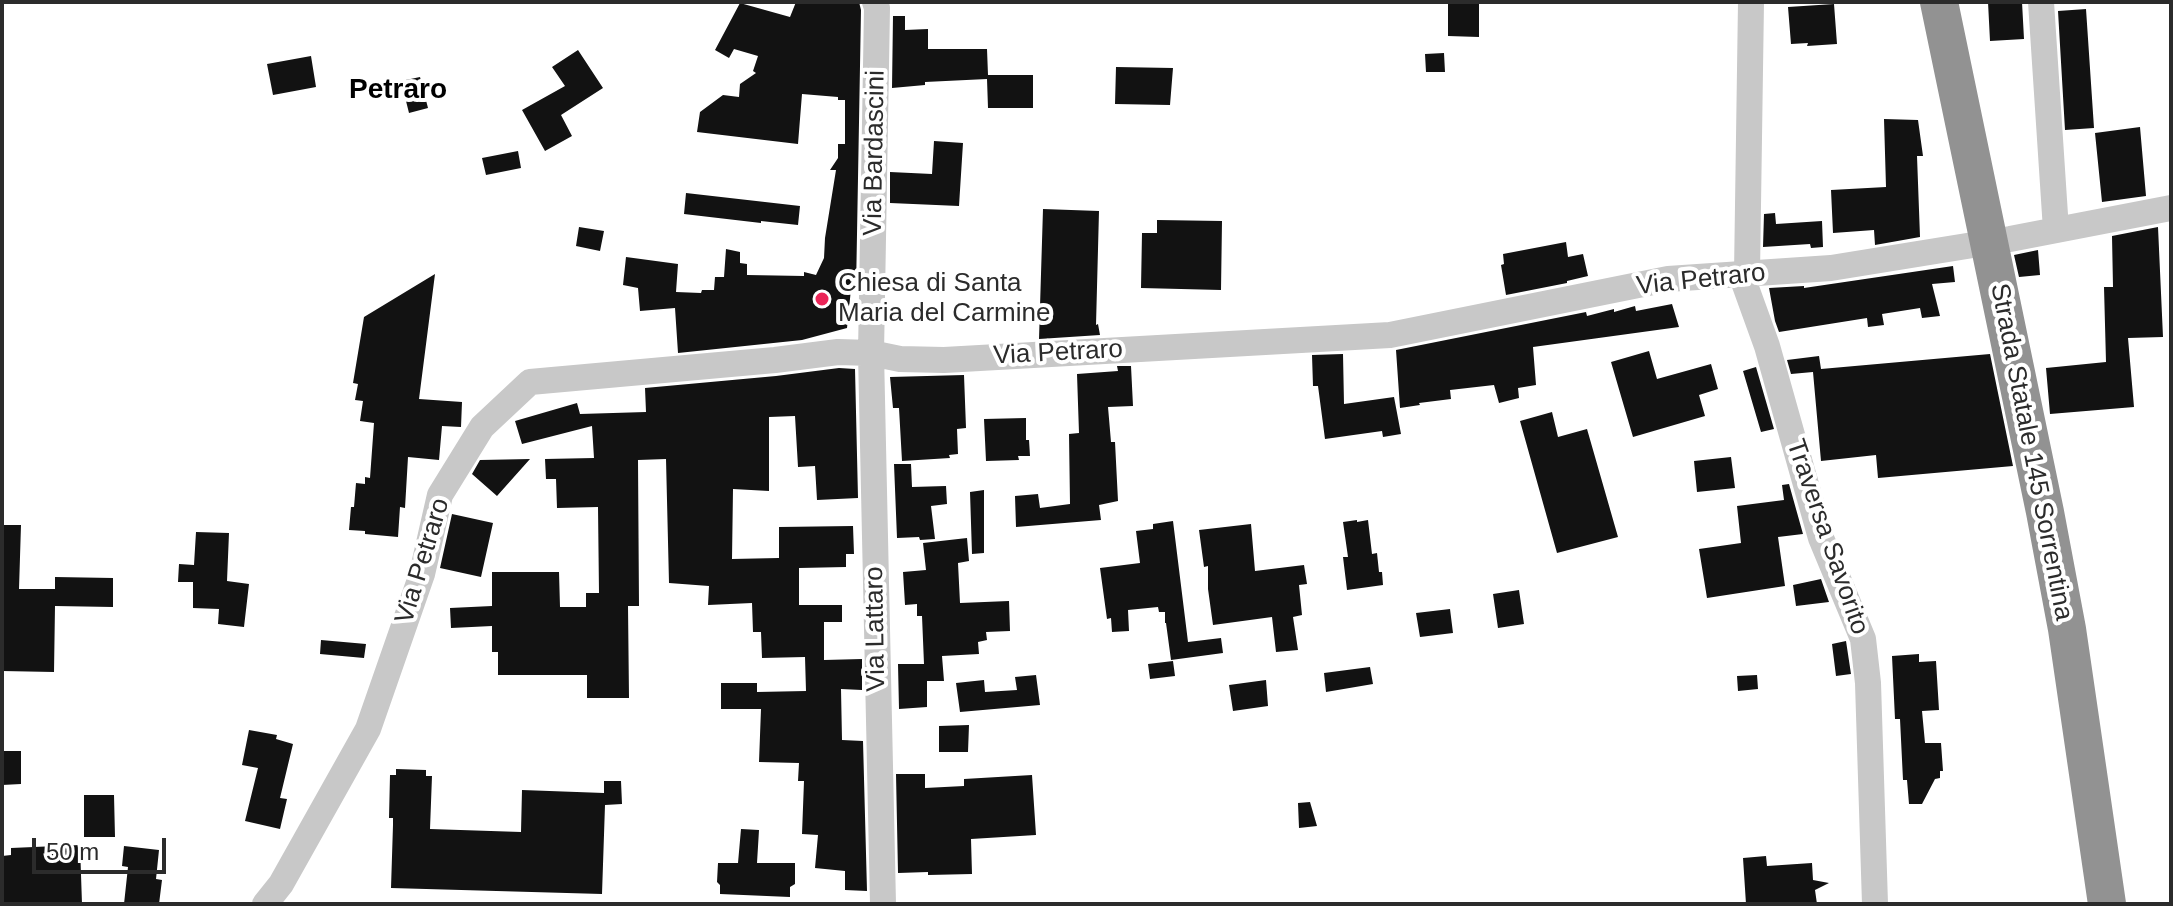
<!DOCTYPE html>
<style>
body{margin:0}
#map{position:relative;width:2173px;height:906px;overflow:hidden;background:#fff;font-family:Helvetica,sans-serif}
canvas{display:block}
.frame{position:absolute;inset:0;border:4px solid #2b2b2b;pointer-events:none}
.scale{position:absolute;left:32px;top:838px;width:134px;height:36px;box-sizing:border-box;border:4px solid #2b2b2b;border-top:0;padding-left:10px;font-size:24px;line-height:28px;white-space:nowrap;color:#2b2b2b;-webkit-text-stroke:6px #fff;paint-order:stroke}
</style>
<div id="map">
<canvas width="2173" height="906"></canvas>
<div class="frame"></div>
<div class="scale">50 m</div>
</div>
<script>
const ctx = document.querySelector('canvas').getContext('2d');
ctx.lineJoin = 'round';
function paint(path, color) {
  ctx.fillStyle = color;
  ctx.fill(path, 'evenodd');
}
function trace(path, color, width, dash) {
  ctx.strokeStyle = color;
  ctx.lineWidth = width;
  ctx.lineCap = dash ? 'butt' : 'round';
  ctx.setLineDash(dash || []);
  ctx.stroke(path);
}
function drawText(font, color, halo, rows, align = 'center') {
  ctx.font = font + ' Helvetica,sans-serif';
  ctx.lineWidth = 8;
  ctx.setLineDash([]);
  ctx.textBaseline = 'middle';
  ctx.strokeStyle = halo;
  ctx.fillStyle = color;
  for (const [text, x, y, turn = 0] of rows) {
    ctx.save();
    ctx.translate(x, y);
    ctx.rotate((+turn || 0) * Math.PI / 180);
    ctx.textAlign = isNaN(turn) ? turn : align;
    if (halo) ctx.strokeText(text, 0, 0);
    ctx.fillText(text, 0, 0);
    ctx.restore();
  }
}
paint(new Path2D(`
 M796 2H859L861 10 856 290 851 289 847 328 802 340 678 353 675 308 640 311 638 288 623 285 626 257 678 264 676 292 701 293 702 290H714L715 277H724L726 249 740 252V263L747 264V275L804 276V272L816 275 824 258 825 238 836 170H830L838 158V144H845V100H838V97L802 94 798 144 697 132 700 112 723 95 739 97 740 84 756 73 753 71 758 56 734 49 729 58 715 50 740 3 790 17Z
 M1448 2H1479V37L1448 36Z
 M1988 2H2022L2024 39 1990 41Z
 M1834 4 1837 44 1807 46 1808 43 1791 44 1788 7Z
 M2086 9 2094 128 2065 130 2058 11Z
 M893 16H905V30L928 29V49H987L988 75H1033V108H988L987 79 925 82V85L892 88Z
 M578 50 603 88 561 115 572 136 545 151 522 110 565 86 552 67Z
 M1444 53 1445 72H1426L1425 54Z
 M311 56 316 87 273 95 267 64Z
 M1116 67 1173 68 1170 105 1115 104Z
 M420 77 428 108 409 113 401 81Z
 M1884 119 1918 120 1923 156H1917L1920 237 1875 245 1874 230 1833 233 1831 190 1886 187Z
 M2140 127 2146 196 2102 202 2095 133Z
 M934 141 963 143 959 206 890 203V172L932 174Z
 M518 151 521 168 486 175 482 158Z
 M686 193 800 206 798 225 761 221V223L684 214Z
 M1043 209 1099 211 1096 325 1098 324 1100 335 1039 339Z
 M1775 213 1776 224 1822 221 1823 247 1811 248 1810 244 1763 247 1764 214Z
 M1157 220 1222 221 1221 290 1141 288 1142 233H1157Z
 M579 227 604 231 600 251 576 246Z
 M2158 227 2163 337 2128 338 2134 407 2050 414 2046 368 2106 362 2104 287H2113L2112 236Z
 M1566 242 1568 257 1583 254 1588 276 1567 281V283L1506 295 1501 265 1504 264 1503 254Z
 M2038 250 2040 275 2019 277 2014 255Z
 M1953 266 1955 282 1932 284 1940 316 1922 318 1920 308 1882 314 1884 325 1868 327 1867 318 1779 332 1775 321 1769 288 1804 286V288Z
 M435 274 419 399 462 402 461 427 442 426 439 460 408 457 405 508 400 507 398 537 365 534V531L349 530 351 507H354L356 483 365 484V477L370 478 374 423 360 421 363 401 355 400 358 384 353 383 364 317Z
 M1672 304 1679 327 1533 347 1536 385 1518 388 1519 398 1499 403 1494 385 1450 390 1451 399 1419 403 1420 405 1400 408 1396 350 1586 312 1587 316 1614 309V312L1635 306 1636 311Z
 M1649 351 1657 379 1711 364 1718 389 1699 395 1705 416 1633 437 1611 362Z
 M1343 354 1344 404 1394 397 1401 434 1383 437 1382 431 1325 439 1318 386H1313L1312 355Z
 M1990 354 2013 466 1878 478 1876 455 1821 461 1813 372 1791 374 1787 360 1819 356 1821 369Z
 M1117 366H1131L1133 406 1108 407 1111 442H1115L1118 501 1099 505 1101 520 1016 527 1015 496 1038 494 1040 508 1070 504 1069 434 1079 433 1077 374 1118 371Z
 M1756 367 1774 429 1761 432 1743 371Z
 M839 368 855 369 858 498 817 500 815 466 798 467 795 416 769 417V491L733 489 732 559 779 558V527L853 526 854 554H846V567L799 568V605H842V622H824V660L862 659V690L841 689 842 740 863 741 867 891 845 890V871L815 868 818 835 802 834 804 781H798L799 763 759 762 761 709H721V683H757V692L806 691 805 657 762 658 761 632H753L752 603 708 605 709 586 669 583 666 459 638 460 639 606H628L629 698H587V675H498V652H492V626L451 628 450 608 492 606V572H559L560 607H586V593H599L598 507 557 508 556 479H546L545 459 594 458 592 426 522 444 515 421 577 403 580 414 646 412 645 388 776 376Z
 M964 375 966 428 957 429 958 454 949 455 950 458 902 461 899 408H893L890 377Z
 M1552 412 1558 437 1587 429 1618 537 1557 553 1520 421Z
 M1026 418V440H1029L1030 456H1018L1019 460 986 461 984 419Z
 M1731 457 1735 488 1697 492 1694 461Z
 M530 459 497 496 472 474 480 460Z
 M894 464H911L912 487 946 486 947 504 931 506 935 539 920 540 919 537 897 538Z
 M1789 484 1803 534 1778 537 1785 586 1707 598 1699 549 1741 543 1737 506 1784 500 1782 485Z
 M984 490V553L972 554 970 492Z
 M452 514 493 523 481 577 440 568Z
 M1357 520V522L1368 520 1372 554 1377 553 1379 572H1382L1383 585 1347 590 1343 557H1348L1343 522Z
 M1173 521 1188 642 1221 638 1223 653 1171 660 1166 623H1165V612H1159L1158 607 1128 610 1129 631 1112 632 1111 618 1107 619 1100 568 1140 563 1136 531 1153 529V524Z
 M1251 524 1255 571 1304 565 1307 584 1299 585 1302 615 1293 617 1298 650 1276 652 1272 617 1213 625 1208 589V566L1204 567 1199 530Z
 M2 525H21L19 589H55V577L113 578V607L55 606 54 672 2 671Z
 M196 532 229 533 227 581 249 584 244 627 218 624 219 609 193 608V582H178L179 564 194 565Z
 M967 538 969 561 958 563 960 603 1009 601 1010 631 986 632 987 640 978 642 979 654 942 656 944 681H927V707L899 709 898 664H924L922 616H917V604L905 605 903 572 926 570 923 543Z
 M1821 579 1829 602 1796 606 1793 585Z
 M1519 590 1524 624 1498 628 1493 594Z
 M1450 609 1453 633 1420 637 1416 613Z
 M321 640 366 644 364 658 320 654Z
 M1846 641 1851 674 1836 676 1832 644Z
 M1919 654V662L1936 661 1939 710 1922 711 1925 743H1941L1943 771H1940V778L1935 779 1922 804H1909L1907 780H1903L1900 719H1895L1892 656Z
 M1173 661 1175 676 1150 679 1148 664Z
 M1370 667 1373 684 1326 692 1324 673Z
 M1036 675 1040 705 960 712 956 683 984 680 985 692 1017 690 1015 677Z
 M1757 675 1758 689 1738 691 1737 676Z
 M1266 680 1268 706 1233 711 1229 685Z
 M969 725 968 752H939V726Z
 M249 730 277 735 276 739 293 744 280 798 287 799 280 829 245 821 258 768 242 765Z
 M2 751H21V784L2 785Z
 M396 769 426 770V776H432L430 829 521 832 522 790 604 793V781H621L622 804 605 805 602 894 391 888 393 825V818H389L390 775H396Z
 M896 774H925V788L964 786V779L1032 775 1036 835 971 839 972 874 928 875V872L898 873Z
 M84 795H114L115 837H84Z
 M1310 802 1317 826 1299 828 1298 803Z
 M741 829 759 830 757 863H795V884L790 887V897L720 894V885L717 882 718 863H738Z
 M80 845 82 904H2V856L11 855V848Z
 M124 846 159 850 156 879 162 880 159 904H124L128 867 122 866Z
 M1766 856 1767 866 1812 863 1813 880 1829 883 1815 890 1817 904H1746L1743 858Z`), '#121212');
trace(new Path2D(`
 M875 2 877 8 871 353 883 904
 M2041 2 2056 230
 M1747 273 1751 2
 M1741 274 1767 346 1821 538 1863 639 1868 683 1875 904
 M265 904 281 884 368 729 422 574 440 495 482 427 530 382 775 360 838 352 871 353 900 359 944 360 1390 335 1668 279 1831 268 2010 239 2171 208`), '#c8c8c8', 26);
trace(new Path2D(`
 M1939 2 2045 512 2067 629 2107 904`), '#929292', 38);
for (const [x, y, r, color] of [
 [822,299,8,"#eb2558"]
]) {
  const dot = new Path2D();
  dot.arc(x, y, r, 0, 2 * Math.PI);
  ctx.fillStyle = color;
  ctx.fill(dot);
  trace(dot, '#fff', 3);
}
drawText('26px', '#2b2b2b', '#fff', [
 ["Via Bardascini",875,153,-89],
 ["Via Petraro",1701,280,-6],
 ["Via Petraro",1058,353,-3],
 ["Strada Statale 145 Sorrentina",2031,452,79],
 ["Traversa Savorito",1827,537,71],
 ["Via Petraro",423,561,-73],
 ["Via Lattaro",876,629,-91]
]);
drawText('26px', '#2b2b2b', '#fff', [
 ["Chiesa di Santa",838,284],
 ["Maria del Carmine",838,314]
], 'left');
drawText('bold 28px', '#000', '#fff', [
 ["Petraro",398,90]
]);
</script>
